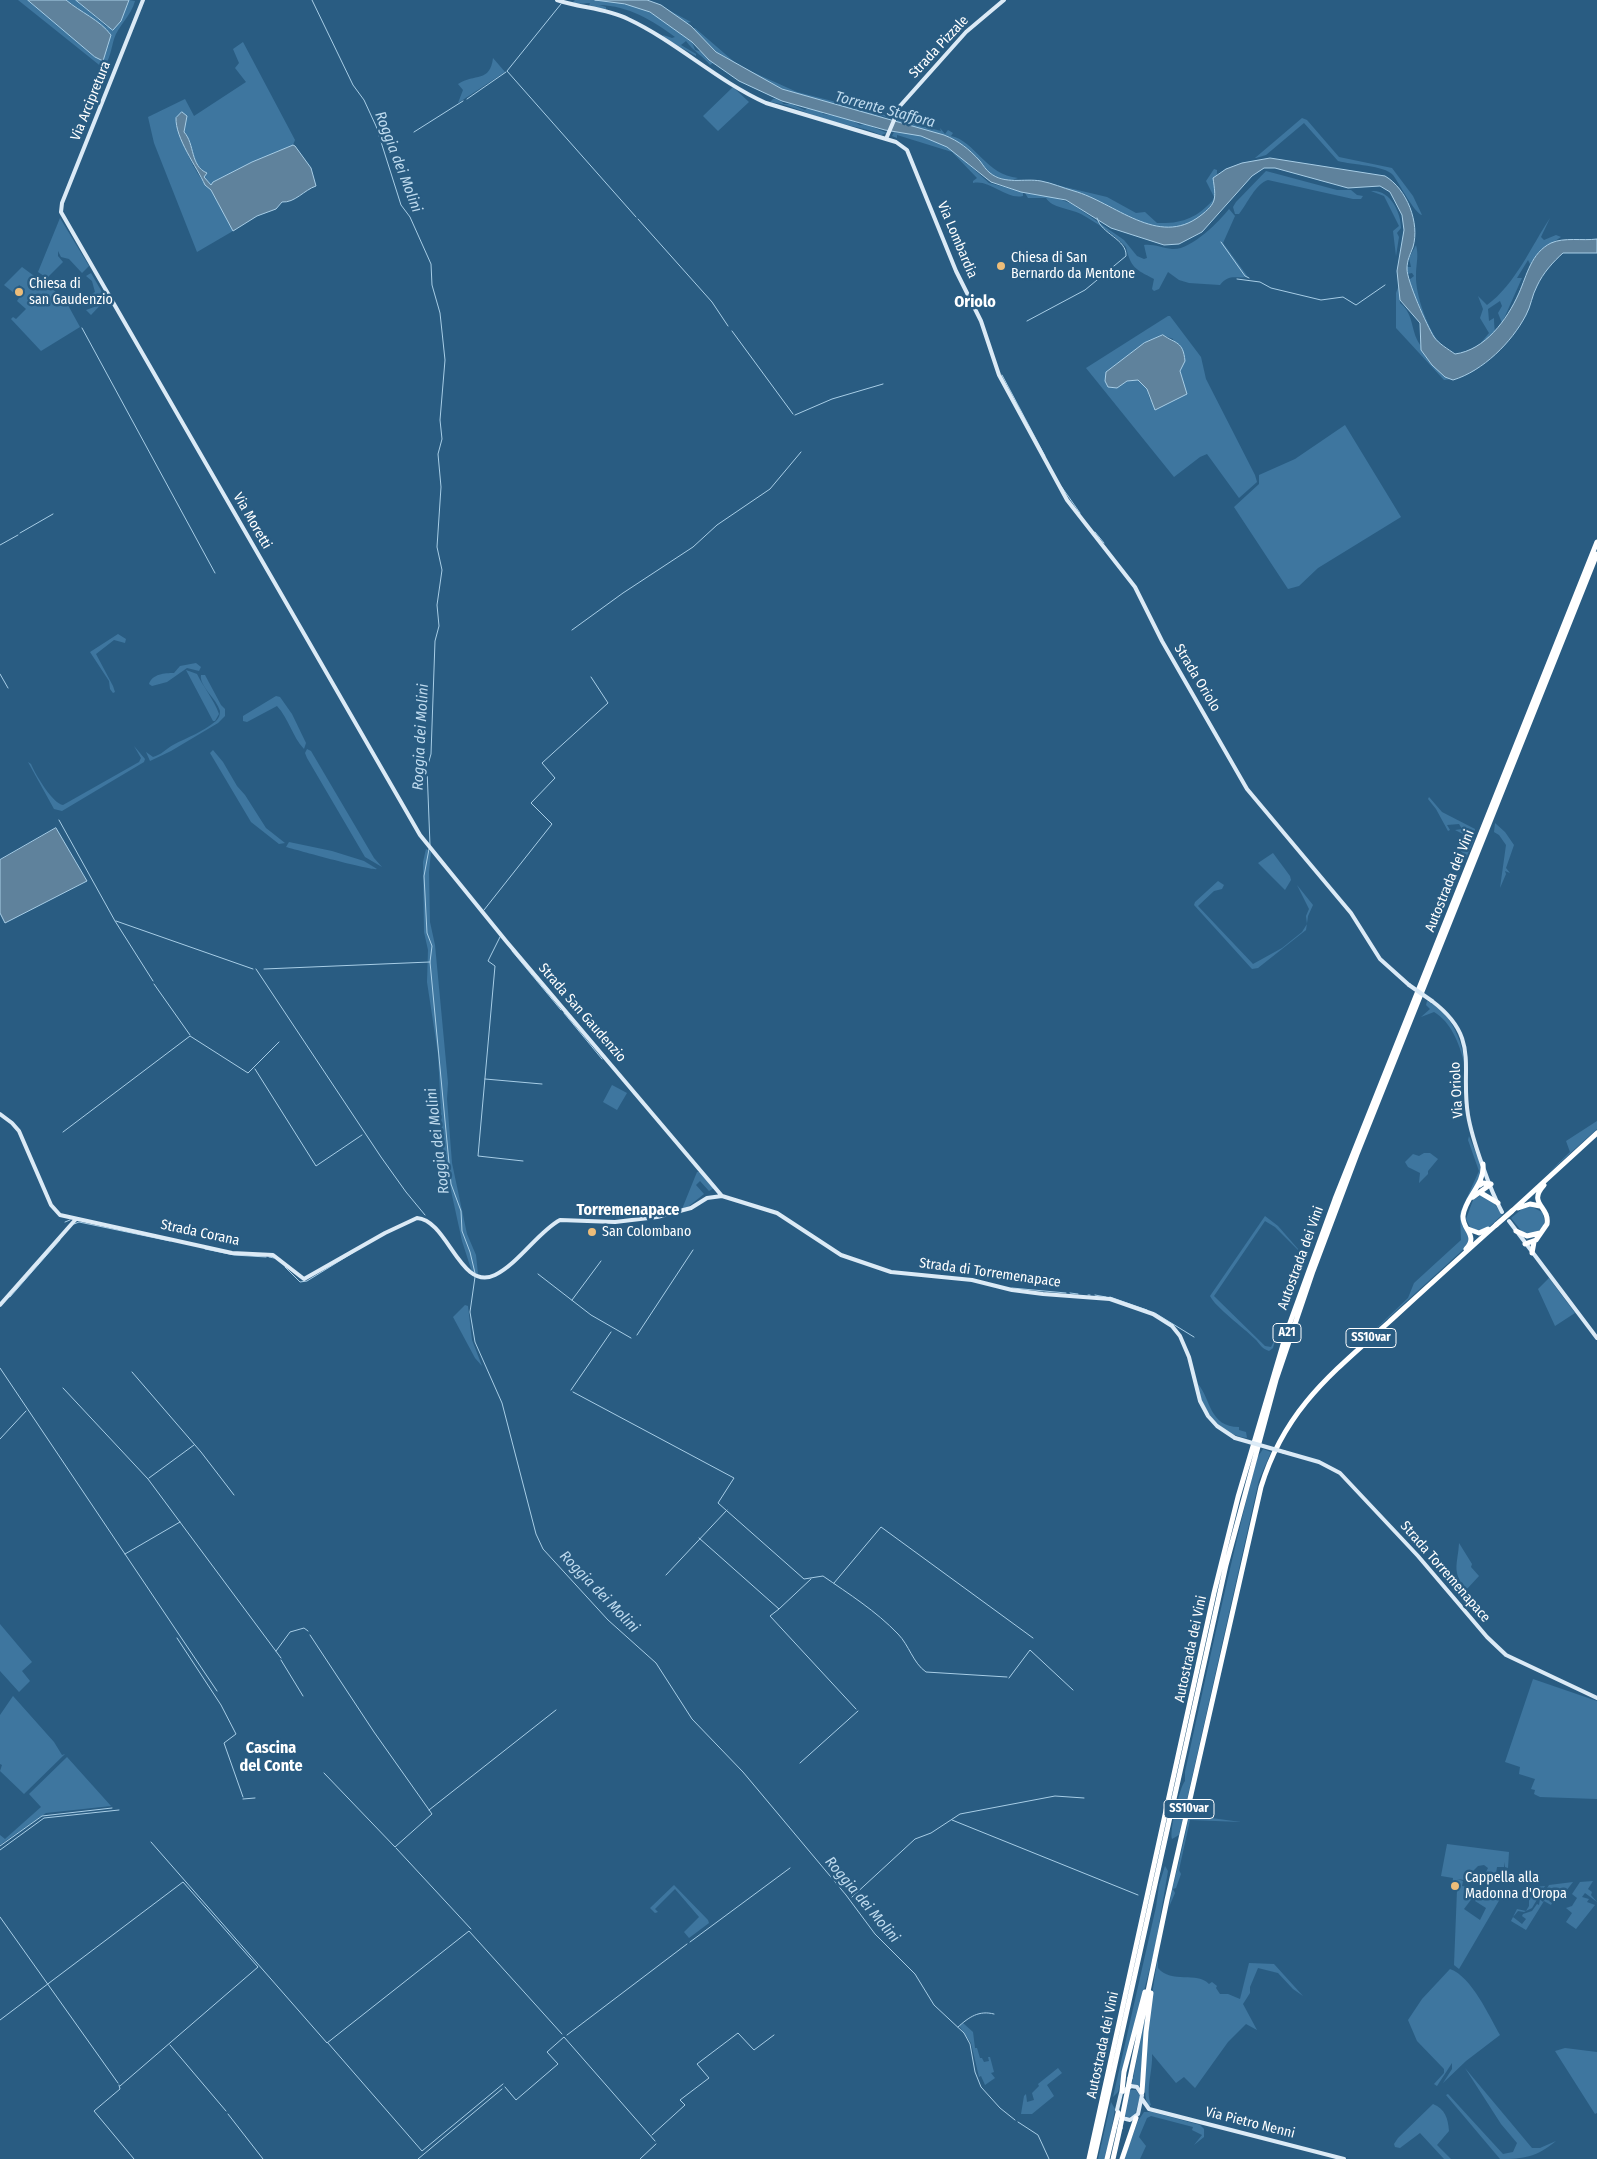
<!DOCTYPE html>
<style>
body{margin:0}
canvas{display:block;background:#295c82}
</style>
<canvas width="1597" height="2159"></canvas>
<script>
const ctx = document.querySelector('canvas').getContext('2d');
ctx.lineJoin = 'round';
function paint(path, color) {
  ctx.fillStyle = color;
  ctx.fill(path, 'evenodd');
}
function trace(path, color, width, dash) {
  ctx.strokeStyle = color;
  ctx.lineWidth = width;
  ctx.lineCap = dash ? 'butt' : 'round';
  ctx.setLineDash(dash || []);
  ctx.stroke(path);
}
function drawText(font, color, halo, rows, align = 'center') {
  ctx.font = font + ' "Fira Sans Condensed",sans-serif';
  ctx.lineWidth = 5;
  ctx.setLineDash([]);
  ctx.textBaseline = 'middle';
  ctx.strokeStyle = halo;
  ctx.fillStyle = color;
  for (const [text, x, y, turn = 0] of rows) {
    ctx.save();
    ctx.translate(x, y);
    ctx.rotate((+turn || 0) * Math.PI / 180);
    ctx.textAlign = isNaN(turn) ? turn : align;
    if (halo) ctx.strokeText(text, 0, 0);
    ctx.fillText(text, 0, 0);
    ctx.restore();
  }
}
paint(new Path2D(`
 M18 0H28L37 8 108 47 110 33 66 0H76L107 27 127 6 129 0 135 1C131 16 118 26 114 39 111 49 110 60 103 68Z
 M575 0H612L638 6 660 18 684 35 692 42 695 50 703 52 713 63 710 65C703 56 693 51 686 41L681 45 696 54V56L664 38 663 35 672 38 675 37C652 20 629 6 599 5L606 7V10L589 6 590 3 577 4 573 2Z
 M654 6H661L691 22 686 23 690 28H695L739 66 797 92 883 114 891 119 883 116 878 118 750 79Z
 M243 42 295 140 293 145 252 162 213 182 212 186 204 177 207 173C190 165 195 145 184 132L187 116 176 123C184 145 193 173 211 190L233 231 197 252 154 143 148 117 185 99 194 116 246 82 235 68 239 63 233 49Z
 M493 58 505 72 458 103 463 90 458 84C475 73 490 83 493 58Z
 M733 87 749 102 718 131 703 116Z
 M777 98 784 104H791L805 110 809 107 821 111 823 114 845 117 860 125 865 124 887 133 881 135C862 126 839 125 818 117 802 111 786 104 770 102L773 99Z
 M901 111 904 114V121L914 124 920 119 918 114H920L922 118 921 121 924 124 918 125 941 131 940 128 945 134 948 130 953 133 951 136C975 141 986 175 1018 178L1009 181 990 174 975 160 896 123Z
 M1302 118 1307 120 1339 157 1392 168 1413 196 1422 215C1415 214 1399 183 1393 175 1384 165 1352 165 1338 161L1304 123 1266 155 1256 158H1255Z
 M894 132 915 134 945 143 989 183 1023 192V196C1006 200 990 179 973 183V181L977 178 952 152 897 135V138L892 136Z
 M1214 169 1217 170 1216 202 1201 222 1159 230 1048 183 1107 197 1136 213 1145 212 1157 223C1182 224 1197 218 1213 200L1214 197 1206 181Z
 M1266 171 1337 190H1351L1357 195 1363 196 1361 199H1353L1268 180C1256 183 1247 204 1239 214H1235L1233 207 1236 202Z
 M1371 191C1390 189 1401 212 1401 228L1397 233 1399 237 1396 256 1393 231 1399 226 1384 196Z
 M1025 193 1054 197 1072 204 1124 240 1137 256 1144 259 1147 258 1144 245C1154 244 1162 248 1172 249 1190 251 1219 222 1229 209L1235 216 1223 243 1248 277C1236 279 1229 273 1220 285L1189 283 1179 280 1168 272 1159 289 1154 291 1152 289 1154 279C1135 269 1131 268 1126 247 1114 234 1097 223 1081 214 1069 208 1052 208 1046 198H1028Z
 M60 218 89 266 82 273 69 259 61 257 58 251V256L63 262 47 278 38 272Z
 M1550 218 1541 237 1544 240 1556 235 1561 237 1541 250 1530 264 1528 260 1517 278H1522L1502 323 1498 313 1502 306 1500 301 1488 309 1489 321 1494 318C1494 338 1500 333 1480 344L1489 333 1480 318 1483 309 1478 296 1487 305C1515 285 1532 245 1550 218Z
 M1416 245C1419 256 1416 264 1416 275 1415 294 1428 330 1440 343L1439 350 1409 283V280L1414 276 1412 273 1407 274V261V267H1411L1409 258Z
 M22 267 64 298 80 327 41 351 11 319 13 317 16 319 26 309 17 301 25 289 19 285 14 293 4 285Z
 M91 273 106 299 91 315 86 310 97 306 89 296 95 292 92 281 86 276Z
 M1399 285 1400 303C1415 314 1410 334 1422 347L1483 363C1472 375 1458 378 1444 380L1396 328V293Z
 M1168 316H1170L1201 357 1206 379 1255 475 1257 482 1239 498 1207 454 1200 457 1174 477 1086 368ZM1163 335 1173 339 1180 371 1150 400 1147 389 1138 380H1127L1110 369 1144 343Z
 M1345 425 1401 517 1318 568 1299 586 1288 589 1234 507 1259 484V475L1295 459Z
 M118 634 126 639 125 643 114 640 96 654 113 686 115 692 113 693 110 689 109 681 90 652Z
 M196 663 201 667 199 671 187 668 167 682 152 686 149 684C152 674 165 673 174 673L180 666Z
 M186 670 197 674C204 688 214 700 219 714L215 721H213Z
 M201 675H205L221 705 225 709V716L218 723 171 751 150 761 146 752 153 757C161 755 166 749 173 745 188 737 203 732 216 721 219 718 220 715 220 711 217 699 199 686 201 675Z
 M276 696 280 697 292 714 306 743 304 749C292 736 289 719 277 706L247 722 243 721V716Z
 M134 746 145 759 144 762 62 811 54 809 28 762 31 764C35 774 53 804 63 805L139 762 141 758Z
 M307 749 311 751 374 858 382 867 365 857 307 758 305 753Z
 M213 750 223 762 237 786 245 795 266 828 285 843 279 844 251 822 210 753Z
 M1429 797 1442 812 1475 829 1474 840 1466 858 1460 850 1456 852 1457 843 1466 841 1467 836 1455 830 1462 829 1459 824 1447 825 1450 830 1448 831 1436 809 1428 799Z
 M1495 823 1505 832 1514 845 1506 868 1510 873 1505 871 1506 874 1500 888 1506 845 1499 835 1494 832Z
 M289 842 332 851 364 861 377 869C372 871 297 850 286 847Z
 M426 849 431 852 429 872 430 922 435 945 448 1083 447 1099 452 1163 467 1234 476 1255 478 1274 472 1272 462 1241 443 1154 438 1054 427 982 428 950 424 932 423 862Z
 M1273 853 1290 876 1291 880 1285 890 1258 863Z
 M1218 881 1224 885 1222 889 1214 891 1198 906 1253 964 1282 948 1302 932 1307 924 1306 916 1309 909 1297 885 1313 905 1308 916 1306 930 1258 968 1252 969 1194 905 1195 902Z
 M1427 1001C1448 1009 1463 1040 1464 1062 1459 1043 1451 1022 1434 1012L1421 1017 1430 1009 1426 1005Z
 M612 1085 627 1093 617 1110 603 1102Z
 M1597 1121V1129L1543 1178 1570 1152 1566 1141Z
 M1469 1136 1480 1163 1481 1175 1461 1215 1462 1225 1470 1240 1466 1247 1365 1339 1408 1298 1414 1283 1461 1240 1460 1213 1479 1171 1468 1140Z
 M1424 1153H1430L1438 1159 1428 1171V1174L1419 1183 1420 1173 1408 1167 1405 1162 1413 1154 1419 1156Z
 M697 1172H700L714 1188 709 1191 700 1181 696 1185 704 1194 689 1206 682 1209Z
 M1481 1195 1492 1200 1502 1215 1488 1228 1479 1231 1470 1227 1466 1219 1473 1200Z
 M1530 1206 1542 1212C1547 1224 1543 1229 1533 1235L1523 1233 1511 1218 1522 1209Z
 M1265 1216 1278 1226 1305 1257 1275 1227 1265 1221 1214 1296 1265 1346 1271 1347 1276 1337 1273 1348 1269 1351C1262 1349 1260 1344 1255 1339 1243 1327 1216 1308 1210 1296Z
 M1549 1278 1575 1313 1555 1326 1538 1289Z
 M465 1305 468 1306 472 1340 482 1366 475 1358 453 1317Z
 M1198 1384C1211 1399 1209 1427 1239 1427V1430L1246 1432 1247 1438C1222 1436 1199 1408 1198 1384Z
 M1263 1449 1271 1452 1259 1480 1179 1835 1172 1839C1169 1832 1180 1786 1185 1781V1772C1208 1667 1230 1563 1257 1458Z
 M1459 1543 1472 1564 1471 1567 1479 1576 1466 1590C1451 1571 1458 1564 1459 1543Z
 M0 1624 32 1662 22 1671 30 1681 19 1692 0 1671Z
 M1533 1679 1597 1701V1799L1540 1797 1534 1794 1535 1790 1531 1789 1535 1779 1519 1774 1520 1767 1505 1762Z
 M13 1696 54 1742 62 1755 65 1754 24 1794 0 1771 2 1765 0 1764V1715Z
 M67 1757 111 1806 46 1813 0 1845V1835L5 1839 41 1807 29 1794Z
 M1189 1815 1241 1822 1190 1820 1179 1870 1181 1874 1176 1888 1173 1889 1175 1893 1169 1907C1174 1877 1184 1846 1189 1815Z
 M1447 1844 1509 1852 1508 1868 1505 1867V1862L1504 1867H1497L1495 1880 1486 1872 1488 1868 1484 1865 1478 1866 1470 1874 1469 1880 1488 1883 1491 1880 1493 1882 1492 1884 1457 1879 1463 1881 1462 1886 1479 1889 1464 1909 1480 1920 1486 1908 1475 1901 1482 1889H1509L1507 1893 1504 1892 1459 1969 1454 1965 1457 1890 1452 1888 1453 1878 1441 1876Z
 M1165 1866 1168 1871 1155 1948 1118 2092 1113 2097 1156 1907 1159 1885Z
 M1593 1881 1588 1889 1592 1892 1591 1895 1597 1902 1585 1893 1582 1897 1589 1899 1587 1902 1595 1905 1576 1929 1566 1922 1572 1913 1566 1908 1572 1906 1577 1898 1572 1894 1580 1882Z
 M1573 1882 1566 1891 1561 1889 1556 1897 1553 1895 1549 1901 1552 1903 1551 1905 1544 1901 1526 1930 1511 1921 1517 1909 1526 1911 1529 1906V1900L1535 1887 1545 1886 1532 1908 1524 1912 1518 1911 1513 1917 1522 1924 1526 1919 1522 1916 1523 1914 1532 1911 1537 1904 1539 1905 1540 1899 1543 1902 1546 1896 1543 1895 1549 1885Z
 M674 1885 708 1920 709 1923 689 1938 684 1932 699 1917 675 1889 655 1909 658 1912 655 1913 650 1908Z
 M1158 1959V1968C1171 1984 1197 1971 1209 1984L1212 1982 1217 1986 1216 1988 1220 1994H1228L1240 1999 1249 1963 1274 1964 1303 1996 1293 1989 1278 1973 1258 1968 1250 1987V1993L1243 2004 1257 2030 1246 2024 1228 2042 1195 2088 1184 2077 1176 2083 1152 2054C1153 2071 1145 2090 1151 2105L1149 2106C1138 2095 1153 1980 1158 1959Z
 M1450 1969C1472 1977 1489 2016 1500 2035L1466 2061 1443 2083 1452 2069V2063L1437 2086 1434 2084 1444 2073V2069L1417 2041 1408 2020 1422 1999Z
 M1146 2012 1140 2086 1132 2084Z
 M963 2023 973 2032 975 2048H977L980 2058H982L984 2062 989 2061 988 2057H990L994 2072 991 2073 995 2078 985 2085 981 2076 979 2077 971 2043 959 2026Z
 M1565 2048 1597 2052V2113L1595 2114 1555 2051Z
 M1058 2068 1062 2073 1047 2085 1054 2096 1032 2114H1021L1024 2096 1026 2094 1027 2102 1034 2100 1032 2093 1039 2086 1038 2084Z
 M1465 2068 1532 2148H1540L1556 2141C1537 2157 1524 2159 1500 2159L1446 2095 1448 2094 1503 2154 1513 2152 1517 2143 1501 2124Z
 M1128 2090H1136L1140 2096 1135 2115 1127 2118 1121 2110 1124 2094Z
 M1111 2102 1115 2109 1106 2159H1098Z
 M1433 2104C1445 2109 1448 2118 1449 2131L1437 2145 1451 2159H1444L1420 2133 1400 2148 1395 2147 1394 2144 1398 2138Z
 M1144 2112H1152L1200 2125 1204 2129V2137L1194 2145 1202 2135 1192 2130 1193 2127 1151 2116 1147 2118 1139 2137 1146 2146 1140 2159H1124L1138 2121Z`), '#3e769f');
const water = new Path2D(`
 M28 0H66C80 12 100 20 111 35L103 61 95 57Z
 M76 0H129L121 21 113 30Z
 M595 0H647L661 5 691 26 716 52 782 89 944 135C959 141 969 149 980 161 983 165 986 170 990 173 1005 185 1024 178 1041 181 1052 183 1063 188 1074 191 1114 202 1158 248 1200 216 1217 203 1216 199 1213 178L1226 169 1242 163 1270 158 1385 176C1407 189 1420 223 1413 247 1410 255 1407 260 1407 269 1407 281 1427 326 1434 337 1439 344 1448 349 1455 354 1485 350 1507 320 1519 293 1527 275 1531 253 1551 243 1564 237 1583 241 1597 239V253H1563C1553 262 1543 273 1537 286 1532 295 1531 306 1526 315 1512 342 1483 371 1453 380L1445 377 1432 365 1421 350 1420 323 1400 300 1397 271 1404 230 1402 215 1390 192 1380 186 1348 188 1275 168H1264L1252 176 1202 232 1179 244 1164 245 1111 228 1066 200 1021 192 991 182 947 147 921 136 885 130 782 101 739 81 709 60 692 42 650 12 625 4Z
 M182 112 187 116 184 132C195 144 190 166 207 173L204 177 211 185 213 182 252 162 293 145 295 146 311 168 316 186C304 190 295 203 282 202L276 209 257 216 233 231 211 190 205 185C197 167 175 138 176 118Z
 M1163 335C1176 344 1183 341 1185 361L1180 371 1187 394 1155 410 1147 389 1138 380 1127 381 1117 388 1108 387 1105 381 1106 372 1144 343Z
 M56 828 87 881 5 923 0 913V860Z`);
paint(water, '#5f829c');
trace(water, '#a7cde6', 1);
trace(new Path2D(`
 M312 0 353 85 364 100 376 126 401 205 410 217 431 264 432 285 440 313 445 360 440 420 442 439 438 454 441 487 437 547 442 570 437 605 439 626 435 641 431 754 427 768 430 845
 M561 4 507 71 636 217
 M467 99 506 72
 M414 132 463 101
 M638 219 712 302 728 326
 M1221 242 1245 276 1249 278
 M1237 279 1260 282 1271 288 1321 300 1343 297 1356 305 1385 285
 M1027 321 1085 290 1126 256C1127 239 1101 234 1097 218
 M82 328 215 573
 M732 331 793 414
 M1002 375 1045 456
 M795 415 832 399 883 384
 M1061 486 1080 513
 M1095 532 1104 543
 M20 533 53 514
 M0 545 18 535
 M572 630 623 593 693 547 717 525 770 489 801 452
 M0 674 8 688
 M59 820 115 921 153 981
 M429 849 424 876 427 933 432 946 430 962 451 1184 461 1211 462 1231 470 1252 475 1273
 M484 910 552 824 531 803 555 778 542 763 608 703 591 677
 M116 921 253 969
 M500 937 488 961 495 966 478 1156 523 1161
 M512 951 561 1010
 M256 969 381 1157 406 1192 425 1215
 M264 969 430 962
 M154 984 190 1035
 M564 1013 602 1059
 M255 1069 316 1166 362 1135
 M485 1079 542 1084
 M63 1132 190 1036 248 1073 279 1042
 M65 1222 70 1220
 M74 1224 79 1222 170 1241
 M205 1249 234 1255 266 1257
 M269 1257 274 1258
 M285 1267 300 1282 307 1281 354 1252
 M538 1274 591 1315 631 1338
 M475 1277 470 1312 475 1342 502 1403 536 1534 543 1549 608 1620 656 1663 692 1719 743 1772 846 1895 875 1934 915 1974 934 2005 964 2033 970 2044 975 2072 981 2087 1000 2108 1015 2120
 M1012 1288 1066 1293
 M1070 1293 1078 1294
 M1088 1295H1090
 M1095 1295 1106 1297
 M10 1297 60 1240
 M1110 1297 1147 1310
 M572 1300 601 1261
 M1155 1313 1194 1337
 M637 1335 693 1250
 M0 1368 217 1691
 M132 1372 201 1452 234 1495
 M63 1388 148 1479 281 1658
 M571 1390 611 1332
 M573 1392 734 1478 718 1503 804 1579 823 1576C849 1594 876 1611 898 1634 909 1645 913 1663 926 1672L1007 1677
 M0 1439 26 1411
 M149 1478 194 1445
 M699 1538 779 1609 770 1616 856 1709
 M125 1554 180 1522
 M666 1575 727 1510
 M834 1583 881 1527 1033 1638
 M779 1609 811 1579
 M310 1635 374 1732 432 1814 395 1847 324 1773
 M177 1638 221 1705 236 1734 224 1743 243 1797
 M276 1651 290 1632 304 1628 308 1631
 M281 1660 303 1696
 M1009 1678 1030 1650 1073 1690
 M800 1763 858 1711
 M243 1799 255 1798
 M429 1810 556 1710
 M952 1820 1138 1895
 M151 1842 327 2043 469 1931 562 2034
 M0 1846 42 1816 112 1808
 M396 1848 471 1929
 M0 1850 44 1818 119 1810
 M852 1897 915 1839 931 1833 960 1814 1055 1796 1084 1798
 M0 1917 118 2083
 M690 1942 790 1868
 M0 2020 183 1882 258 1967 120 2086
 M958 2027C969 2017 979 2010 994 2014
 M567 2035 687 1944
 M328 2043 422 2151 503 2084
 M170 2045 226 2111
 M119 2085 120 2089 94 2111 134 2159
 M505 2087 516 2100 558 2064 547 2052 564 2037 655 2141
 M228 2114 263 2159
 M1018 2122 1038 2135 1049 2159
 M652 2135 685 2105 680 2100 709 2078 697 2064 738 2033 754 2050 774 2035
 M418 2159 502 2089
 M640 2159 656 2144`), '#a7cde6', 1);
trace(new Path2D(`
 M143 0 62 203 61 212 420 835 506 941 722 1196 777 1213 841 1255 891 1272 972 1280 1012 1290 1043 1294 1110 1299 1153 1314 1172 1326 1180 1336 1189 1357 1200 1401 1208 1416 1217 1426 1235 1438
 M557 0C580 8 606 8 628 19 677 42 717 81 766 103L896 142 907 150 956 271 981 321 999 375 1067 500 1135 587 1162 641 1247 789 1351 913 1380 959 1409 985
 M886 139 900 106 966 32 1004 0
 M1432 1001C1481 1038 1460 1067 1468 1115 1472 1139 1490 1190 1502 1212
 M0 1114 12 1123 19 1131 51 1205 60 1215 232 1253 273 1255 304 1279 385 1233 417 1218C448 1220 460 1292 495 1275 519 1263 539 1231 560 1220L615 1222 657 1217 691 1208 707 1198 722 1196
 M1509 1221 1597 1338
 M0 1305 76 1219
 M1284 1452 1319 1462 1340 1473 1418 1556 1487 1637 1506 1655 1597 1698
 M1131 2086 1137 2087 1142 2095 1138 2114 1130 2120 1122 2118 1117 2110 1121 2093Z
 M1142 2099 1149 2109 1344 2159`), '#dbeaf6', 4);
trace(new Path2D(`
 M1481 1193 1498 1203
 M1473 1197 1491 1184 1483 1183 1480 1185
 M1518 1208 1530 1204 1540 1206
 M1512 1211 1597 1133
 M1468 1229 1479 1233 1488 1229
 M1516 1231 1527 1236 1540 1233
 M1525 1244 1536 1240 1547 1224C1550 1206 1527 1204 1544 1185
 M1466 1249C1479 1235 1462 1230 1463 1216 1465 1197 1485 1185 1483 1164
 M1532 1253 1534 1242
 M1130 2078 1167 1900 1261 1487C1285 1409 1331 1374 1389 1322 1424 1290 1460 1257 1496 1225
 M1122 2091 1124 2072 1145 1992
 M1142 2092 1146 2032 1151 1993
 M1089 2159 1214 1593 1238 1497 1287 1331 1335 1199 1597 542
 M1094 2159 1226 1565 1276 1380 1313 1271 1357 1154 1597 554
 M1107 2159 1118 2113
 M1113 2159 1120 2128
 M1122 2159 1136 2118`), '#fff', 5);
trace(new Path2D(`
 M1409 985 1432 1001
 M1235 1438 1284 1452`), '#dbeaf6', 4);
trace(new Path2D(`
 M1496 1225 1512 1211
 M1120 2128 1130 2078`), '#fff', 5);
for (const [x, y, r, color] of [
 [1001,266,5,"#edbd79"],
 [19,292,5,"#edbd79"],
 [592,1232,5,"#edbd79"],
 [1455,1886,5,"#edbd79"]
]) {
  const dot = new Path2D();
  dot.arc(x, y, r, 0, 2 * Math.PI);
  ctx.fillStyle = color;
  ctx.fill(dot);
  trace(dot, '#295c82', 2);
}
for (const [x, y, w] of [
 [1287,1333,28],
 [1371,1338,50],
 [1189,1809,50]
]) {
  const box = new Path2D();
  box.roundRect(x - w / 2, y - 9.5, w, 19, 4);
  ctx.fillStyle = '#295c82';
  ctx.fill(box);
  trace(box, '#fff', 1);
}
drawText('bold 12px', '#fff', null, [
 ["A21",1287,1333],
 ["SS10var",1371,1338],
 ["SS10var",1189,1809]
]);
drawText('14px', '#fff', '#295c82', [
 ["Strada Pizzale",939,47,-47],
 ["Via Arcipretura",91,101,-68],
 ["Via Lombardia",957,240,67],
 ["Via Moretti",252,521,60],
 ["Strada Oriolo",1197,678,59],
 ["Autostrada dei Vini",1450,881,-68],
 ["Strada San Gaudenzio",582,1013,49],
 ["Via Oriolo",1457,1090,-93],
 ["Strada Corana",200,1233,12],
 ["Autostrada dei Vini",1301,1258,-70],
 ["Strada di Torremenapace",990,1273,8],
 ["Strada Torremenapace",1445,1572,49],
 ["Autostrada dei Vini",1191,1649,-78],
 ["Autostrada dei Vini",1103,2045,-78],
 ["Via Pietro Nenni",1250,2123,14]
]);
drawText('14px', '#fff', '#295c82', [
 ["Chiesa di San",1011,258],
 ["Bernardo da Mentone",1011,274],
 ["Chiesa di",29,284],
 ["san Gaudenzio",29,300],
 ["San Colombano",602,1232],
 ["Cappella alla",1465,1878],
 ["Madonna d'Oropa",1465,1894]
], 'left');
drawText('italic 15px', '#bedaee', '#295c82', [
 ["Torrente Staffora",885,110,15],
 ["Roggia dei Molini",398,162,69],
 ["Roggia dei Molini",421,737,-87],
 ["Roggia dei Molini",438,1141,-97],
 ["Roggia dei Molini",599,1592,46],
 ["Roggia dei Molini",862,1900,50]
]);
drawText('bold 16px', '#fff', '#295c82', [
 ["Oriolo",975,303],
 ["Torremenapace",628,1211],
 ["Cascina",271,1749],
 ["del Conte",271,1767]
]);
</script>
